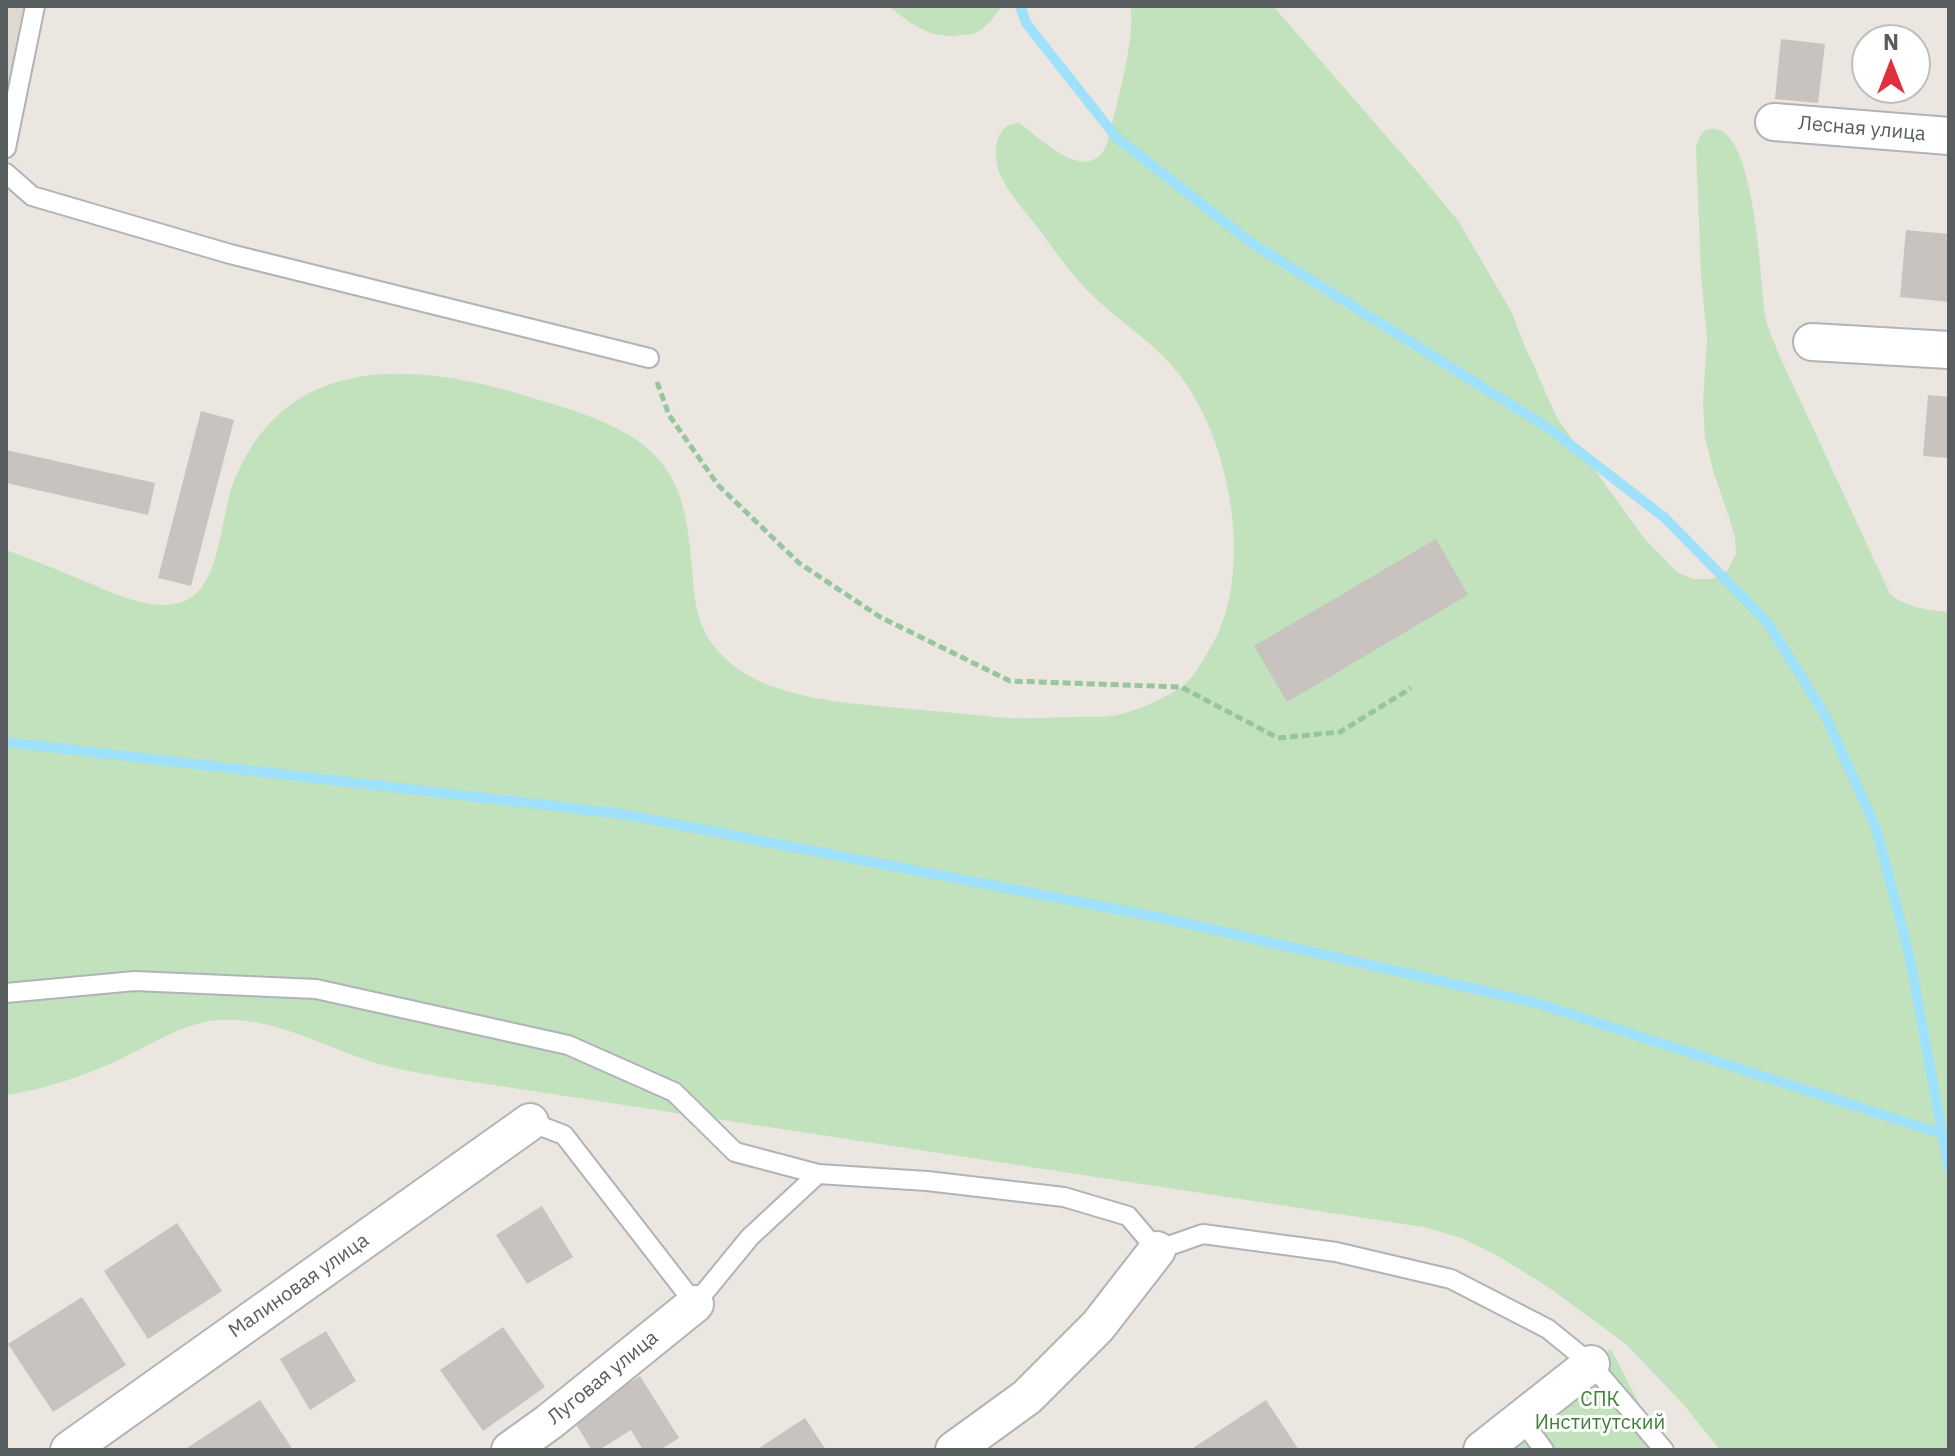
<!DOCTYPE html>
<meta charset="utf-8">
<style>
body{margin:0}
#map{position:relative;width:1955px;height:1456px;overflow:hidden;background:#ebe6df;font-family:"IBM Plex Sans",sans-serif}
canvas{display:block}
.frame{position:absolute;inset:0;border:8px solid #585d60;pointer-events:none}
.north{position:absolute;left:1851px;top:24px;width:80px;height:80px;box-sizing:border-box;background:#fff;border:2px solid #bcbebf;border-radius:50%;rotate:0deg;font-size:22px;font-weight:700;line-height:32px;text-align:center;color:#585d60}
.north::after{content:'';display:block;margin:auto;width:28px;height:36px;background:#e0303c;clip-path:polygon(50% 0,100% 100%,50% 72%,0 100%)}
</style>
<div id="map">
<canvas width="1955" height="1456"></canvas>
<div class="frame"></div>
<div class="north">N</div>
</div>
<script>
const ctx = document.querySelector('canvas').getContext('2d');
ctx.lineJoin = 'round';
function paint(path, color) {
  ctx.fillStyle = color;
  ctx.fill(path, 'evenodd');
}
function trace(path, color, width, dash) {
  ctx.strokeStyle = color;
  ctx.lineWidth = width;
  ctx.lineCap = dash ? 'butt' : 'round';
  ctx.setLineDash(dash || []);
  ctx.stroke(path);
}
function drawText(font, color, halo, rows, align = 'center') {
  ctx.font = font + ' "IBM Plex Sans",sans-serif';
  ctx.lineWidth = 6;
  ctx.setLineDash([]);
  ctx.textBaseline = 'middle';
  ctx.strokeStyle = halo;
  ctx.fillStyle = color;
  for (const [text, x, y, turn = 0] of rows) {
    ctx.save();
    ctx.translate(x, y);
    ctx.rotate((+turn || 0) * Math.PI / 180);
    ctx.textAlign = isNaN(turn) ? turn : align;
    if (halo) ctx.strokeText(text, 0, 0);
    ctx.fillText(text, 0, 0);
    ctx.restore();
  }
}
paint(new Path2D(`
 M6 6H31L6 136Z`), '#ddd8d0');
paint(new Path2D(`
 M888 6H1002C995 15 986 29 975 33 971 35 967 34 962 35 930 40 912 24 888 6Z
 M1130 6H1273L1421 176 1459 222 1512 313 1524 344 1557 418 1644 538 1677 572 1694 579H1712L1728 570 1736 554 1735 538 1729 517 1713 470 1705 437 1703 403 1707 339 1701 275 1696 148C1699 137 1702 127 1716 129 1756 137 1760 280 1765 315 1767 329 1775 343 1780 357L1890 594C1907 608 1927 610 1949 612V1450H1720L1684 1405 1626 1344 1548 1287 1500 1257 1461 1238 1424 1227 454 1079C426 1074 397 1070 370 1061 321 1045 271 1016 218 1020 182 1023 149 1046 116 1061 81 1077 45 1089 6 1095V550C30 559 54 568 77 578 108 590 148 613 182 602 220 590 220 521 232 487 284 347 421 362 539 400 556 405 574 410 591 417 671 448 686 487 692 568 695 605 696 630 724 657 740 673 760 683 780 689 826 704 874 705 921 710 950 712 979 716 1008 718 1030 719 1052 717 1074 717 1088 716 1104 718 1117 715 1137 711 1171 696 1186 683 1196 674 1204 658 1211 647 1255 573 1231 443 1181 377 1156 342 1115 320 1085 288 1068 270 1053 248 1038 228 1025 211 1009 194 1000 174 994 161 993 133 1009 125 1012 124 1016 124 1019 123 1038 136 1080 180 1102 153 1105 149 1106 145 1108 141 1115 110 1137 34 1130 6Z
 M1611 1349 1663 1450H1490Z`), '#c1e2bc');
trace(new Path2D(`
 M1020 6 1026 23 1116 137 1250 242 1550 429 1665 518 1767 622 1824 713 1876 828 1909 954 1949 1170
 M6 742 622 814 1162 918 1533 1002 1942 1134`), '#9fe0fb', 10);
paint(new Path2D(`
 M1781 39 1825 44 1818 103 1775 99Z
 M1906 230 1949 234V302L1900 297Z
 M1928 395 1949 397V458L1923 456Z
 M201 411 234 420 191 586 158 578Z
 M6 450 155 483 148 515 6 483Z
 M1436 539 1468 595 1287 702 1254 646Z
 M542 1206 573 1257 527 1284 496 1235Z
 M177 1223 222 1291 148 1339 104 1271Z
 M82 1297 126 1365 53 1412 8 1344Z
 M503 1327 545 1387 483 1431 440 1370Z
 M326 1331 356 1381 310 1410 280 1359Z
 M640 1376 679 1438 660 1450H643L631 1430 599 1450H592L572 1418Z
 M260 1400 293 1450H188L187 1448Z
 M1266 1400 1299 1450H1194L1193 1448Z
 M805 1418 826 1450H756Z`), '#c8c3be');
const service = new Path2D(`
 M6 148 35 6
 M6 173 32 196 230 254 649 358
 M6 993 135 981 316 989 568 1045 674 1092 735 1152 818 1174 927 1181 1064 1197 1128 1216 1157 1250 1203 1234 1336 1252 1451 1279 1548 1329 1591 1364 1664 1450
 M530 1122 564 1135 695 1304 750 1237 818 1174
 M1522 1420 1544 1450`);
const minor = new Path2D(`
 M1774 122 1949 136
 M1812 342 1949 350
 M69 1450 530 1122
 M510 1450 549 1422 695 1304
 M954 1450 1027 1397 1098 1326 1157 1250
 M1482 1450 1591 1364`);
trace(service, '#b0b3b7', 22);
trace(minor, '#b0b3b7', 40);
trace(new Path2D(`
 M657 382 669 415 718 485 799 563 880 617 1010 681 1181 687 1278 738 1340 732 1411 688`), '#97c59e', 5, [8, 4]);
trace(service, '#fff', 18);
trace(minor, '#fff', 36);
drawText('20px', '#585d60', '#fff', [
 ["Лесная улица",1862,129,5],
 ["Малиновая улица",299,1286,-35],
 ["Луговая улица",603,1378,-39]
]);
drawText('20px', '#3e8037', '#fff', [
 ["СПК",1600,1400],
 ["Институтский",1600,1423]
]);
</script>
